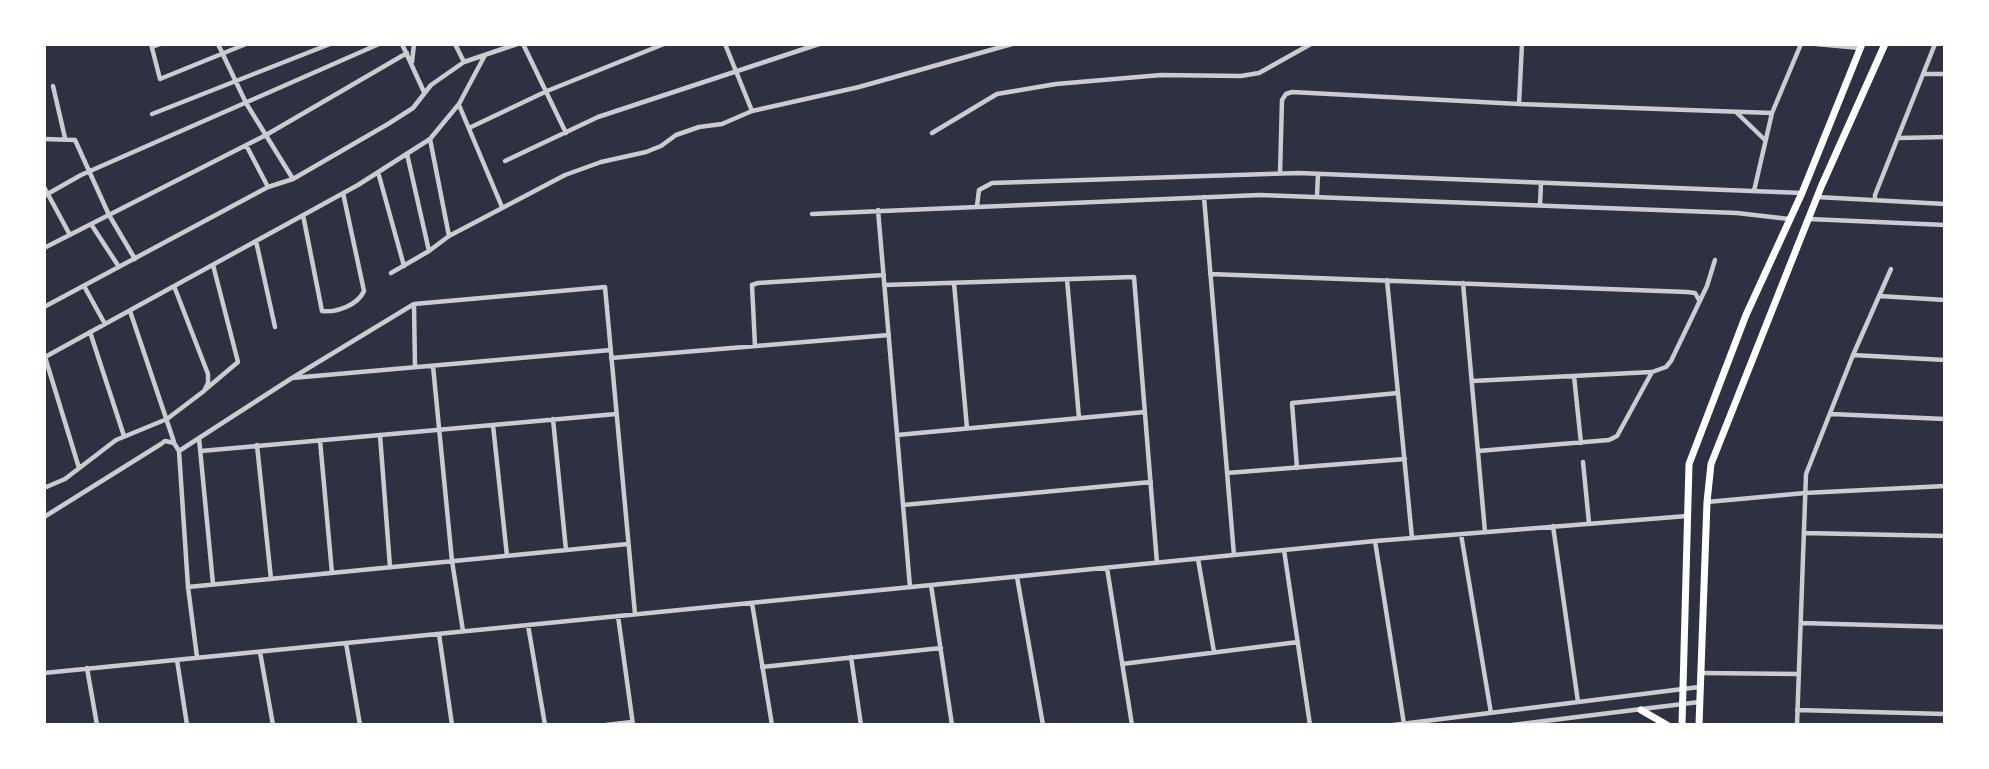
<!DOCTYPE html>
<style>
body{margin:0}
#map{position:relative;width:1989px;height:769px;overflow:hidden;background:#2d3142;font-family:"PT Sans Narrow",sans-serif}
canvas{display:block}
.frame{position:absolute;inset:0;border:46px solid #fff;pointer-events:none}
</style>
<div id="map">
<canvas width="1989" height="769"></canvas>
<div class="frame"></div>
</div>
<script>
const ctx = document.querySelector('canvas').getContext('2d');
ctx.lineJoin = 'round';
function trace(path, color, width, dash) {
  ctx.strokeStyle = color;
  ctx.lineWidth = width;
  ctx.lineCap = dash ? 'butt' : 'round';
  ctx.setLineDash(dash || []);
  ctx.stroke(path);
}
trace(new Path2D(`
 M151 44 160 79 246 44
 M218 44 246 103 293 179
 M402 44 424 92
 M455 44 464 62
 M523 44 566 133
 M725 44 752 111
 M1816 44 1860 48
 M152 47 160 44
 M412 62 414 44
 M1924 74H1945
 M53 86 65 138
 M1519 104 1522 44
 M459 105 502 207
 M1736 112 1765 140
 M152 114 330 44
 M469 128 547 91 664 44
 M932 133 997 94 1056 84 1161 75 1241 76 1259 73 1311 44
 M1899 138 1945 137
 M44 139 75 140 109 215 135 259
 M430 139 449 236
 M246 145 268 187
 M407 154 429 251
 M505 161 598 117 819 44
 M378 172 404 266
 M1280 173 1282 100 1286 94 1292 92 1519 104 1772 113
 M44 187 70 235
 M1754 191 1772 113 1801 44
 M44 196 81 175 379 44
 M1317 196 1318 174
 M1204 197 1234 555
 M1817 197 1945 204
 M1875 200V195L1935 44
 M1540 205 1541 183
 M977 206 979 190 992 183 1298 173 1802 193
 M878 210 910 587
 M812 214 1260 195 1737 213 1789 219
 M303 215 322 311C336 313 358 305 364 291L343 193
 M1809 219 1945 225
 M91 224 119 267
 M256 241 275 327
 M44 248 266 135 407 53
 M391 273 429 251 449 236 565 175 601 162 646 152 661 146 676 135 699 127 722 124 752 111 859 87 1012 44
 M1210 274 1687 292 1695 293 1699 300
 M1067 279 1079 418
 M1387 280 1412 538
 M954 283 967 428
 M1463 283 1485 532
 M884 285 1134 277 1157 563
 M84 286 105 324
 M1879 296 1945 300
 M44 307 268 187 293 179 388 124 413 108 431 85 464 62 517 44
 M130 311 174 442
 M90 332 124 436
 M755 346 752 285 758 283 884 275
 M1853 355 1945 360
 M611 358 889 335
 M433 366 452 561 463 631
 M415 367 414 304 605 287 635 614
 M1574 376 1581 443
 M292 378 611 350
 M1472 381 1652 372
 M206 389 238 362 213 265
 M1831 414 1945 419
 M553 419 566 550
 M493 425 507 556
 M380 435 390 567
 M897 435 1145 412
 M199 438 213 584
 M320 440 332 573
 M257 445 271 579
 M179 451 292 378 414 304
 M201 451 616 414
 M1478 451 1609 440 1617 436 1652 372 1666 367 1671 361 1707 286 1715 260
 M1583 462 1589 523
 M79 468 45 357 358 185 430 139 459 104 484 57
 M1297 468 1292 403 1398 393
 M1227 473 1405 459
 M44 488 65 479 116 440 167 419 204 391 208 383V374L174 286
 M1707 502 1805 493 1945 486
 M903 505 1151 482
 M44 517 161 444 165 441 174 443 179 451 188 587 197 657
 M1553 526 1578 702
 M1804 533 1945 536
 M1461 534 1491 713
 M1375 541 1404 724
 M1284 550 1310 725
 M1198 559 1214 652
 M1107 568 1132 725
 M1017 577 1043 725
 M931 585 952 725
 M188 587 628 544
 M752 603 772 725
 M618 616 633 725
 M1801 623 1945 627
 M528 625 545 725
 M439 634 452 725
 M346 643 360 725
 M260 652 273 725
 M851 657 861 725
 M177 660 187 725
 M1122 664 1298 642
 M762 667 941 648
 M87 668 97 725
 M44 673 1375 541 1687 516
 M1700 673 1799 674
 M1797 710 1945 714
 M606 725 632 722
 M1393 725 1699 687
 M1512 725 1699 702
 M1797 725 1806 474 1853 355 1891 269`), '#caccd0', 4.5);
trace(new Path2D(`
 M1641 710 1667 725
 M1682 725 1689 464 1746 315 1802 193 1862 44
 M1699 725 1707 502 1711 464 1821 187 1885 44`), '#fff', 7);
</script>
